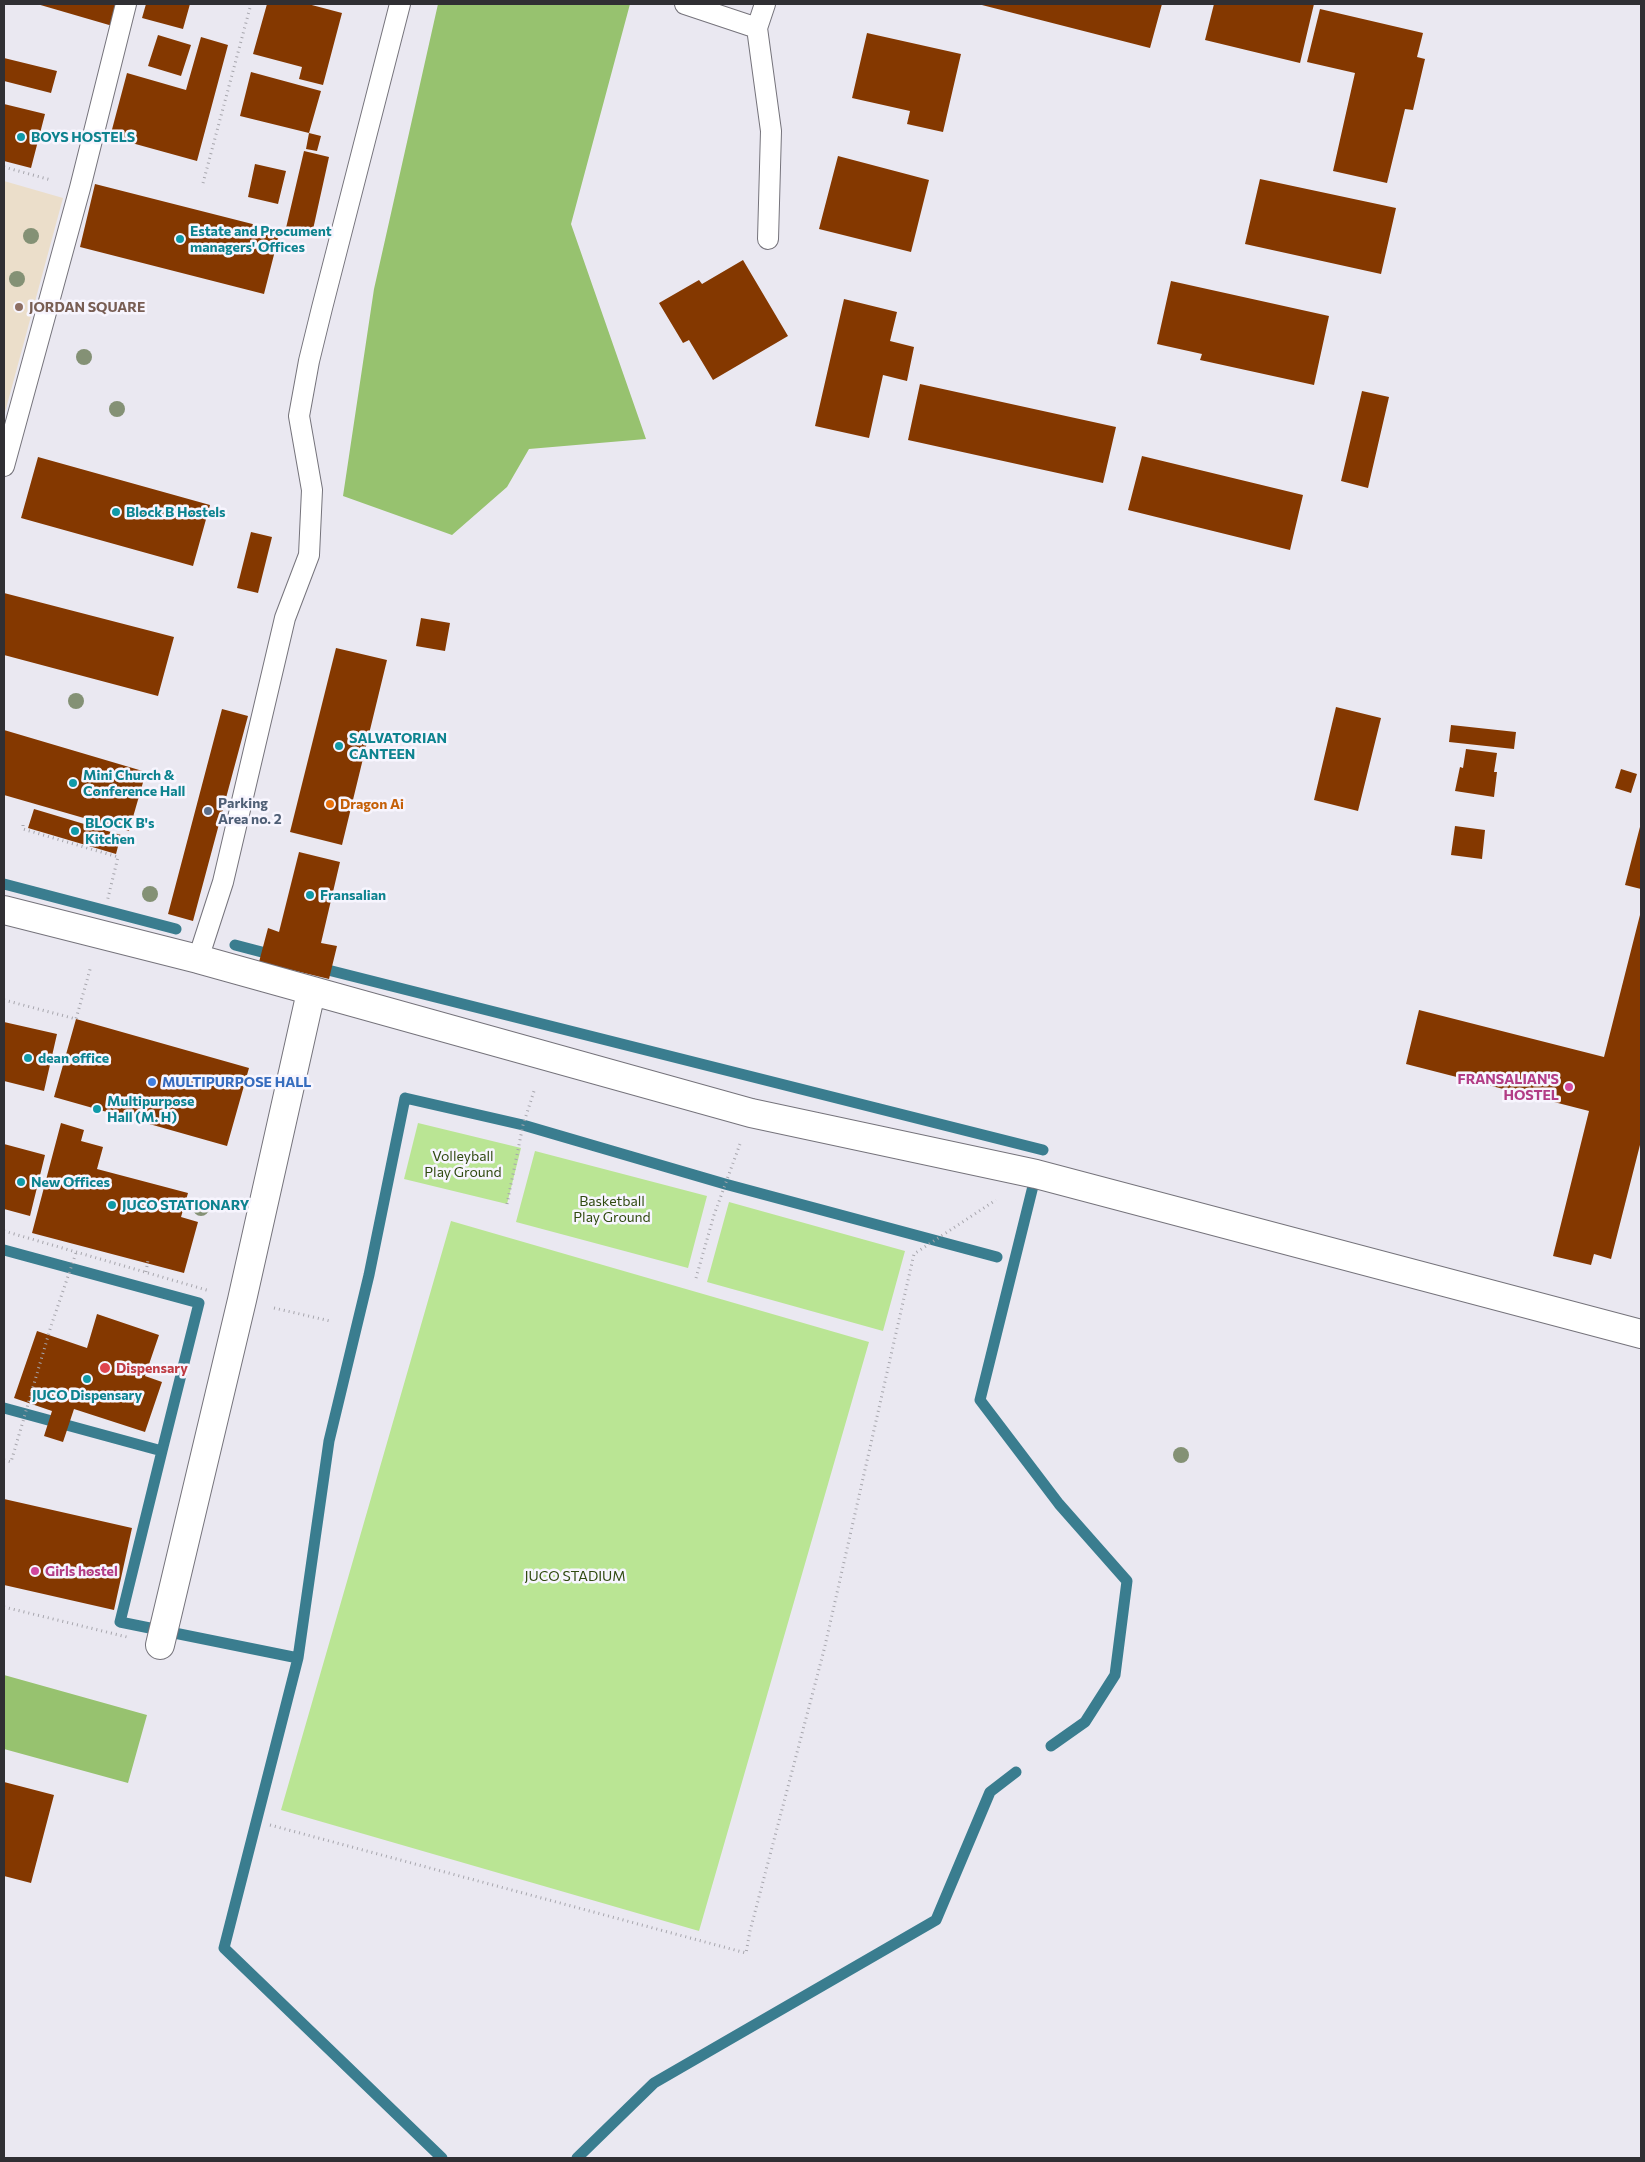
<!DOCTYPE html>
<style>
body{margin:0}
#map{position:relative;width:1645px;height:2162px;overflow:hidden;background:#eae8f1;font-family:Commissioner,sans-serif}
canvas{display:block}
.frame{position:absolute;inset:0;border:5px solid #302f33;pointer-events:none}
</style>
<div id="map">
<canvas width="1645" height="2162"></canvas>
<div class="frame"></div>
</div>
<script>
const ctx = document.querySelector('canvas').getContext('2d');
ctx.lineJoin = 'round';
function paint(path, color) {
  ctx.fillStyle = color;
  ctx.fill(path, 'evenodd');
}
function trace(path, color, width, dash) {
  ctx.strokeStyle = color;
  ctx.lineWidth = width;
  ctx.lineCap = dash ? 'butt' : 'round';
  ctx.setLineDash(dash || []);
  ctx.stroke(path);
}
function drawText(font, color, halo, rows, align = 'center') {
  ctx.font = font + ' Commissioner,sans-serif';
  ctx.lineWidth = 5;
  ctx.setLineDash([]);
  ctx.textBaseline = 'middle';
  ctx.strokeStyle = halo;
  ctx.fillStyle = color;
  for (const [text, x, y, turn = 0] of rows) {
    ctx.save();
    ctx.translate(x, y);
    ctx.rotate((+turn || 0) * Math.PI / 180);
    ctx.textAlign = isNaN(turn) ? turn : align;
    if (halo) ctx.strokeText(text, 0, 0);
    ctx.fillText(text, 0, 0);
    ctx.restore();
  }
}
paint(new Path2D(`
 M4 181 63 198 4 416Z`), '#ebdeca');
paint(new Path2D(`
 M418 1123 521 1148 507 1204 404 1179Z
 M535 1151 707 1196 688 1268 516 1222Z
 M729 1202 905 1251 883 1331 707 1282Z
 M451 1221 869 1342 699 1931 281 1810Z`), '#bae594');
paint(new Path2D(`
 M438 4H630L571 224 646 439 529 449 507 487 452 535 343 496 374 289Z
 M4 1675 147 1715 128 1783 4 1749Z`), '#97c26f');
trace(new Path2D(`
 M4 884 176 929
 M235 945 277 956
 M316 967 1043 1150
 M1036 1174 980 1400 1059 1504 1127 1581 1115 1675 1085 1722 1051 1746
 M4 1250 199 1303 162 1451
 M4 1408 162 1451 120 1622 298 1658
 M442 2158 224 1948 298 1658 329 1441 369 1275 405 1098 523 1125 725 1184 997 1257
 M577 2158 654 2083 936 1920 990 1792 1016 1772`), '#3a7d8f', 11);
paint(new Path2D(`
 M37 4H123L116 27Z
 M146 4H190L183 29 142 18Z
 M267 4H308L342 13 323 85 299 79 302 67 253 54Z
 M978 4H1162L1150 48Z
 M1214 4H1314L1300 63 1205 40Z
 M1320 9 1423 33 1417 57 1425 59 1413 110 1405 109 1387 183 1333 171 1355 73 1307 62Z
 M867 33 961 54 943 132 907 124 910 111 852 98Z
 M158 35 191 45 181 76 148 66Z
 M201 37 228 45 197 161 110 137 127 73 186 90Z
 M4 58 57 71 51 93 4 81Z
 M251 72 321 91 309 133 240 116Z
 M4 104 45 114 31 168 4 161Z
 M309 133 321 136 317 151 306 149Z
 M304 151 329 157 312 234 286 228Z
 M838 156 929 180 911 252 819 229Z
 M255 164 286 171 278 204 248 197Z
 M1260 179 1396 208 1381 274 1245 244Z
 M95 184 280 231 264 294 80 247Z
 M743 260 788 336 713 380 689 340 683 343 659 303 699 280 702 284Z
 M1171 281 1329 316 1314 385 1200 360 1202 354 1157 344Z
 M844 299 897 312 890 341 914 347 907 381 883 375 869 438 815 426Z
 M920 384 1116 427 1103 483 908 440Z
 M1362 391 1389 397 1368 488 1341 481Z
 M1142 456 1303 495 1290 550 1128 510Z
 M38 457 210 505 193 566 21 518Z
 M251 532 272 537 258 593 237 588Z
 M4 593 174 637 158 696 4 655Z
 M421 618 450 623 445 651 416 646Z
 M336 648 387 660 342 845 290 832Z
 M1336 707 1381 718 1358 811 1314 800Z
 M222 709 248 716 193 921 168 914Z
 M1451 725 1516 732 1514 749 1449 742Z
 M4 730 146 772 129 831 4 795Z
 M1466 749 1497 753 1494 772H1497L1494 797 1455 791 1460 767 1463 768Z
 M1621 769 1637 774 1631 793 1615 788Z
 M34 809 121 835 116 854 28 828Z
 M1641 823V889L1625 885Z
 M1455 826 1485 830 1482 859 1451 855Z
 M299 852 340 862 321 943 337 946 329 979 259 962 268 928 279 932Z
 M1641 911V1141L1611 1259 1594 1254 1591 1265 1553 1256 1589 1111 1406 1064 1419 1010 1604 1057Z
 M76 1019 249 1068 227 1146 54 1097Z
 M4 1022 57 1034 44 1091 4 1081Z
 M61 1123 84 1130 81 1141 103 1147 97 1169 188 1193 181 1217 198 1222 184 1273 32 1233Z
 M4 1144 45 1155 30 1216 4 1209Z
 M97 1314 159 1335 145 1376 162 1382 145 1432 74 1409 63 1442 44 1436 52 1411 14 1398 37 1331 87 1348Z
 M4 1499 132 1528 114 1610 4 1585Z
 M4 1782 54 1795 31 1883 4 1876Z`), '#843800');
const service = new Path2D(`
 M685 4 757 28
 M765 4 757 28 771 131 768 239
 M4 466 80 188 126 4
 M198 959 223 882 285 618 309 555 312 490 299 416 309 361 322 308 400 4`);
const minor = new Path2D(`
 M4 910 198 959 751 1113 1036 1174 1641 1334
 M160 1645 242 1300 311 992`);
trace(service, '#75737b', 22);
trace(minor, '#75737b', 30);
trace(new Path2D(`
 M4 167 51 180
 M203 183 251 4
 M23 825V829L118 857 107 902
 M4 1000 76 1019 91 966
 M507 1204 523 1125 535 1088
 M4 1231 210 1291
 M146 1272 148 1260
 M696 1278 714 1215 740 1144
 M274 1308 330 1321
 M4 1460 11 1462 51 1326 76 1253
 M4 1607 127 1637
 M270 1825 746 1953 750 1931 824 1650 914 1254 996 1200`), '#a7a6ad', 3, [1, 4]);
trace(service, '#fff', 20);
trace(minor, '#fff', 28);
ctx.fillStyle = '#849175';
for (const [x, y] of [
 [31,236],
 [17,279],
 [84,357],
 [117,409],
 [76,701],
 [150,894],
 [201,1208],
 [1181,1455]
]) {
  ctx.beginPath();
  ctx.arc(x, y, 8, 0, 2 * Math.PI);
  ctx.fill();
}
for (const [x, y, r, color] of [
 [21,137,5,"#0f9aa8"],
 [180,239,5,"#0f9aa8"],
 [19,307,5,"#8d6e63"],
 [116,512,5,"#0f9aa8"],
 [339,746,5,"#0f9aa8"],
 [73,783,5,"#0f9aa8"],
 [330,804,5,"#e8710a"],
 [208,811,5,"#5c6f8a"],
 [75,831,5,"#0f9aa8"],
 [310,895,5,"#0f9aa8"],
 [28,1058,5,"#0f9aa8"],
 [152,1082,5,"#3f7fe0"],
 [1569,1087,5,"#d1479c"],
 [97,1109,5,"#0f9aa8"],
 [21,1182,5,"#0f9aa8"],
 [112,1205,5,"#0f9aa8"],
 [105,1368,6,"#e0444e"],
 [87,1379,5,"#0f9aa8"],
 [35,1571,5,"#d1479c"]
]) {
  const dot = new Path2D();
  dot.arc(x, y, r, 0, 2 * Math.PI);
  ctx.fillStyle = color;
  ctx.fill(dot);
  trace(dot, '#f7f5fe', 2);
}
drawText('bold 14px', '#0d838f', '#f7f5fe', [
 ["BOYS HOSTELS",31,137],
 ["Estate and Procument",190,231],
 ["managers' Offices",190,247],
 ["Block B Hostels",126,512],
 ["SALVATORIAN",349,738],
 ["CANTEEN",349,754],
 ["Mini Church &",83,775],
 ["Conference Hall",83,791],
 ["BLOCK B's",85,823],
 ["Kitchen",85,839],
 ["Fransalian",320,895],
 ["dean office",38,1058],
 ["Multipurpose",107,1101],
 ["Hall (M. H)",107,1117],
 ["New Offices",31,1182],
 ["JUCO STATIONARY",122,1205],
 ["JUCO Dispensary",87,1395,"center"]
], 'left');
drawText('bold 14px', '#785e54', '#f7f5fe', [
 ["JORDAN SQUARE",29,307]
], 'left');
drawText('bold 14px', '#4e5e75', '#f7f5fe', [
 ["Parking",218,803],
 ["Area no. 2",218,819]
], 'left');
drawText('bold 14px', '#c56008', '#f7f5fe', [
 ["Dragon Ai",340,804]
], 'left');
drawText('bold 14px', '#b23c85', '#f7f5fe', [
 ["FRANSALIAN'S",1559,1079],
 ["HOSTEL",1559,1095],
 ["Girls hostel",45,1571,"left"]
], 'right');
drawText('bold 14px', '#366cbe', '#f7f5fe', [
 ["MULTIPURPOSE HALL",162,1082]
], 'left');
drawText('14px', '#304a10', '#f7f5fe', [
 ["Volleyball",463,1156],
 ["Play Ground",463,1172],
 ["Basketball",612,1201],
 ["Play Ground",612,1217],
 ["JUCO STADIUM",575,1576]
]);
drawText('bold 14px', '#be3a42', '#f7f5fe', [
 ["Dispensary",116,1368]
], 'left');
</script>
